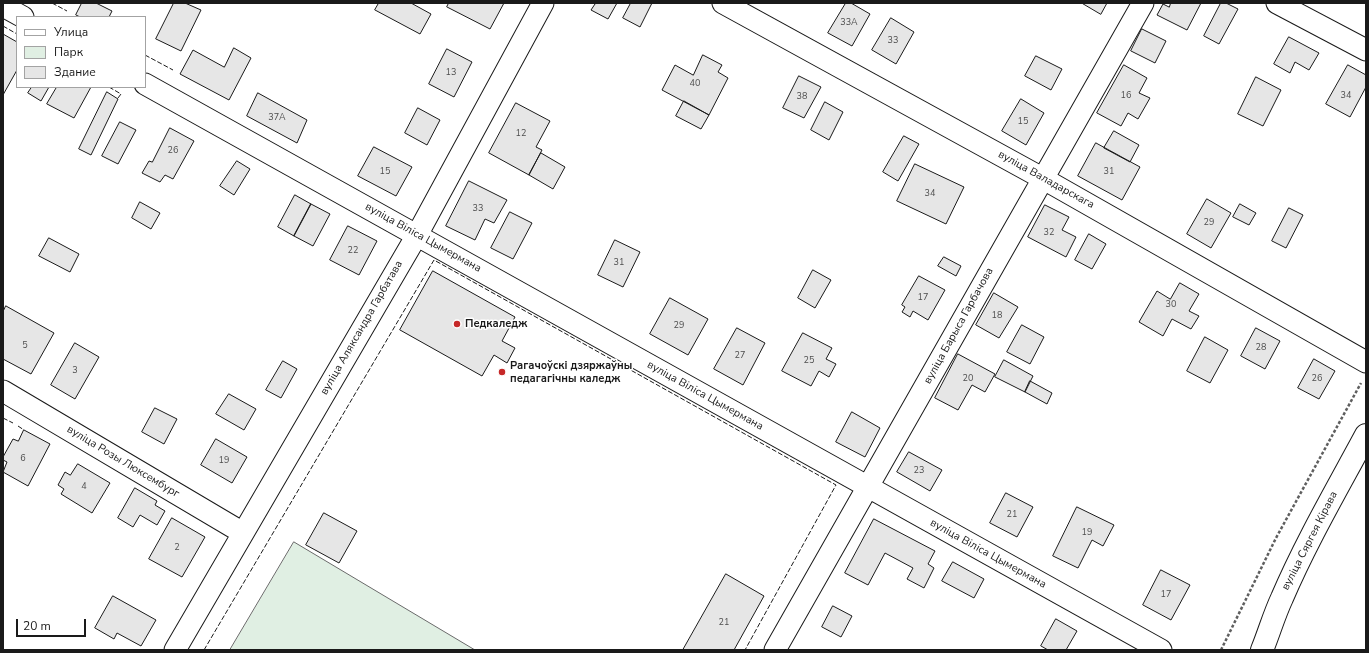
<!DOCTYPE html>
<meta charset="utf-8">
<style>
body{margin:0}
#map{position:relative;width:1369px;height:653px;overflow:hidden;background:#fff;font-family:"Nunito Sans",sans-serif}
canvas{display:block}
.frame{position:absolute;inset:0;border:4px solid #1a1a1a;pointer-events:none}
.legend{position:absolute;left:16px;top:16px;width:130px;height:72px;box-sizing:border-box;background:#fff;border:1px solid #a3a3a3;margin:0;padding:5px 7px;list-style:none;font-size:12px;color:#1a1a1a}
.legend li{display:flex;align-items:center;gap:8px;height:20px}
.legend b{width:20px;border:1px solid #a3a3a3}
.scale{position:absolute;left:16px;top:619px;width:70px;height:18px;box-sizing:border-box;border:2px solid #1a1a1a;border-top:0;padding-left:5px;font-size:12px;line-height:14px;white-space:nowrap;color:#1a1a1a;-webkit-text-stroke:3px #fff;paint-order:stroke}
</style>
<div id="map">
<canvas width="1369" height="653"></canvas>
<div class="frame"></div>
<ul class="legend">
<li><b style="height:5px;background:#fff"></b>Улица</li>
<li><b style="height:11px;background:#e0efe3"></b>Парк</li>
<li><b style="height:11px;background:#e6e6e6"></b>Здание</li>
</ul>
<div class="scale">20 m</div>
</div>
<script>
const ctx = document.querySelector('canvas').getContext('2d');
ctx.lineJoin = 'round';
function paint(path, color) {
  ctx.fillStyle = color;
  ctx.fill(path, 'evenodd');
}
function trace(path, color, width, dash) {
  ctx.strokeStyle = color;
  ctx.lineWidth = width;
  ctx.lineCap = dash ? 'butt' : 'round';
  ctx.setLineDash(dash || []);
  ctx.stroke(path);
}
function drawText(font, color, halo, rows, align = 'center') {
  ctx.font = font + ' "Nunito Sans",sans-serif';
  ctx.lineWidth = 3;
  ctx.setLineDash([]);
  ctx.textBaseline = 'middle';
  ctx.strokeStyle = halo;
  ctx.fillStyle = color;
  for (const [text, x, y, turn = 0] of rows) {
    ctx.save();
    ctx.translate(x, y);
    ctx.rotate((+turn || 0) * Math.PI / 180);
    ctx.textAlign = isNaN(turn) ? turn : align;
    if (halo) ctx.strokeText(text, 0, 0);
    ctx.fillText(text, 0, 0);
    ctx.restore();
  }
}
const green = new Path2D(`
 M294 542 475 650H230Z`);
paint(green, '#e0efe3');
trace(green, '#6a6a6a', 1);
const building = new Path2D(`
 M82 3H96L112 11 109 17H80L76 15Z
 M174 3H185L201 10 181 51 156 39Z
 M379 3H411L431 14 420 34 375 10Z
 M449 3H504L490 29 447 7Z
 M594 3H617L608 19 591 10 595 4Z
 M631 3H652L640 27 623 18Z
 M846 3H851L870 14 852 46 828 33Z
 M1082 3H1107L1101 14Z
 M1171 3H1201L1187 30 1157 15 1163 4 1169 7Z
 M1221 3H1226L1238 9 1219 44 1204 36Z
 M891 18 914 32 896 64 872 50Z
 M1142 29 1166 41 1155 63 1131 51Z
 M3 34 17 42V70L3 95Z
 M1289 37 1319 53 1309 70 1295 62 1290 73 1274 64Z
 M234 48 251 58 229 100 180 74 193 50 224 67Z
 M447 49 472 62 454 97 429 84Z
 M703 55 722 65 718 72 728 78 709 115 662 90 675 65 693 75Z
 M1036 56 1062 69 1051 90 1025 76Z
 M1124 65 1147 78 1139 93 1150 98 1138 119 1128 113 1121 126 1097 113Z
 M1348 65 1366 75V87L1350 117 1326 104Z
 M799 76 821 87 804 118 783 108Z
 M1256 77 1281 90 1263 126 1238 114Z
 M32 87H49L41 101 28 93Z
 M57 87H91L74 118 47 104Z
 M107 92 118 99 91 155 79 149Z
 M258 93 307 120 297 143 247 116Z
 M1021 99 1044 113 1026 145 1002 131Z
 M684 101 709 115 701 129 676 116Z
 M825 102 843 112 829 140 811 130Z
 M516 103 550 121 536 147 542 150 529 175 489 153Z
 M418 108 440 120 427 145 405 133Z
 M120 122 136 130 118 164 102 156Z
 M170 128 194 141 173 179 165 175 160 182 142 173 149 161 152 162Z
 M1114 131 1139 145 1130 162 1104 148Z
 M904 136 919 144 898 181 883 172Z
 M1096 143 1140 167 1122 200 1078 176Z
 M374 147 412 167 396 196 358 176Z
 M541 153 565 167 553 189 529 175Z
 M237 161 250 169 234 195 220 186Z
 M915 164 964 187 946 224 897 201Z
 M469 181 507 200 494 223 485 219 475 240 446 226Z
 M295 195 311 204 294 236 278 227Z
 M1207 199 1231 213 1211 248 1187 234Z
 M140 202 160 213 151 229 132 218Z
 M311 204 330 214 313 246 294 236Z
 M1240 204 1256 213 1249 225 1233 217Z
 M1045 205 1069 217 1062 230 1076 237 1066 257 1028 237Z
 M1289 208 1303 215 1286 248 1272 241Z
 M510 212 532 223 513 259 491 248Z
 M348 226 377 241 359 275 330 260Z
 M1089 234 1106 244 1092 269 1075 260Z
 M49 238 79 254 70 272 39 256Z
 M615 240 640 252 623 287 598 275Z
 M944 257 961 266 956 276 938 266Z
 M813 270 831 280 815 308 798 298Z
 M433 271 515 317 502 341 515 348 507 363 494 355 482 376 400 330Z
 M919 276 945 290 928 320 913 311 910 317 902 312 905 307 902 305Z
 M1180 283 1199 294 1189 311 1199 316 1191 329 1172 319 1163 336 1139 322 1157 291 1170 299Z
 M994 293 1018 307 999 338 976 325Z
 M670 298 708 319 688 355 650 334Z
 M6 306 54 333 31 374 3 359V312Z
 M1022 325 1044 337 1030 364 1007 352Z
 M737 328 765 343 743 385 714 369Z
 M1256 328 1280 341 1265 369 1241 356Z
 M803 333 832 348 826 359 836 364 829 377 819 371 811 386 782 371Z
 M1205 337 1228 350 1210 383 1187 371Z
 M75 343 99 357 75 399 51 385Z
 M958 354 995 374 985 392 972 385 958 410 935 398Z
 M1314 359 1335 371 1319 399 1298 388Z
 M1004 360 1033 376 1025 392 995 377Z
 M283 361 297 369 281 398 266 390Z
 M1030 381 1052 393 1047 404 1025 392Z
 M229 394 256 409 244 430 216 414Z
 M155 408 177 419 164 444 142 432Z
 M852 412 880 428 865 457 836 442Z
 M24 430 50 444 28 486 3 472 7 462 3 460V457L13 439 18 441Z
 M216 439 247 457 232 483 201 465Z
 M909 452 942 470 930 491 897 472Z
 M78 464 110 483 92 513 61 494 64 489 58 485 65 472 70 475Z
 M135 488 157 501 155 505 165 511 157 525 140 515 133 527 118 518Z
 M1006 493 1033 507 1017 537 990 523Z
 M1077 507 1114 525 1103 546 1092 540 1078 568 1053 556Z
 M324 513 357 531 339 563 306 545Z
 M172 518 205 537 182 577 149 559Z
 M874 519 935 551 928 564 934 568 924 588 907 579 913 568 885 553 868 585 845 573Z
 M953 562 984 579 974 598 942 581Z
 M1161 570 1190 585 1171 620 1143 605Z
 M726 574 764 596 734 650H683Z
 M113 596 156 620 141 646 117 633 114 639 95 628Z
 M833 606 852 616 841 637 822 627Z
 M1056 619 1077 631 1066 650H1048L1041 646Z`);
paint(building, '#e6e6e6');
trace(building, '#1a1a1a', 1);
const street = new Path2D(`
 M723 3 1042 178 1366 362
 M1277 3 1366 50
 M3 6 23 17
 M145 84 1161 650
 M3 391 243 533
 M175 650 417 235 543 3
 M775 650C899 435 1019 218 1143 3`);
const primary = new Path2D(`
 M1262 650C1269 633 1274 615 1282 598 1306 542 1337 489 1366 435`);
trace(street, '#1a1a1a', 23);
trace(primary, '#1a1a1a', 24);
trace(new Path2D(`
 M1221 650 1276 538 1361 383`), '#5f5f5f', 2.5, [3, 2]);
trace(street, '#fff', 21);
trace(primary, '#fff', 22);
trace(new Path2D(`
 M52 3 67 11
 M3 26 17 34
 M145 55 173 70
 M109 87 121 94 118 98
 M3 418 13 423
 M18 426 24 430
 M204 650 434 260 836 485 745 650`), '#1a1a1a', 1, [5, 2]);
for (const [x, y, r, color] of [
 [457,324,4,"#c62828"],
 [502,372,4,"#c62828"]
]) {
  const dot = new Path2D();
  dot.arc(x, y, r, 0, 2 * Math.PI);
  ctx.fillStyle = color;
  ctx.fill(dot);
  trace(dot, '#fff', 1.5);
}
drawText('9px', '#4d4d4d', null, [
 ["33А",849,23],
 ["33",893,41],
 ["13",451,73],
 ["40",695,84],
 ["16",1126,96],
 ["34",1346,96],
 ["38",802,97],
 ["37А",277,118],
 ["15",1023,122],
 ["12",521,134],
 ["26",173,151],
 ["15",385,172],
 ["31",1109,172],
 ["34",930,194],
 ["33",478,209],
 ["29",1209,223],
 ["32",1049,233],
 ["22",353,251],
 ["31",619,263],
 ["17",923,298],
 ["30",1171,305],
 ["18",997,316],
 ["29",679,326],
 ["5",25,346],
 ["28",1261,348],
 ["27",740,356],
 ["25",809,361],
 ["3",75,371],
 ["20",968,379],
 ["26",1317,379],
 ["6",23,459],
 ["19",224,461],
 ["23",919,471],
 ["4",84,487],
 ["21",1012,515],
 ["19",1087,533],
 ["2",177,548],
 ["17",1166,595],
 ["21",724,623]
]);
drawText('11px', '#1a1a1a', '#fff', [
 ["вуліца Валадарскага",1046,180,29],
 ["вуліца Віліса Цымермана",423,238,29],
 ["вуліца Барыса Гарбачова",959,326,-61],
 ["вуліца Аляксандра Гарбатава",362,328,-60],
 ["вуліца Віліса Цымермана",705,396,29],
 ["вуліца Розы Люксембург",123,462,31],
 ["вуліца Сяргея Кірава",1310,541,-63],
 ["вуліца Віліса Цымермана",988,554,29]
]);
drawText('bold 11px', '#1a1a1a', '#fff', [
 ["Педкаледж",465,324],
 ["Рагачоўскі дзяржаўны",510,366],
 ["педагагічны каледж",510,379]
], 'left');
</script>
